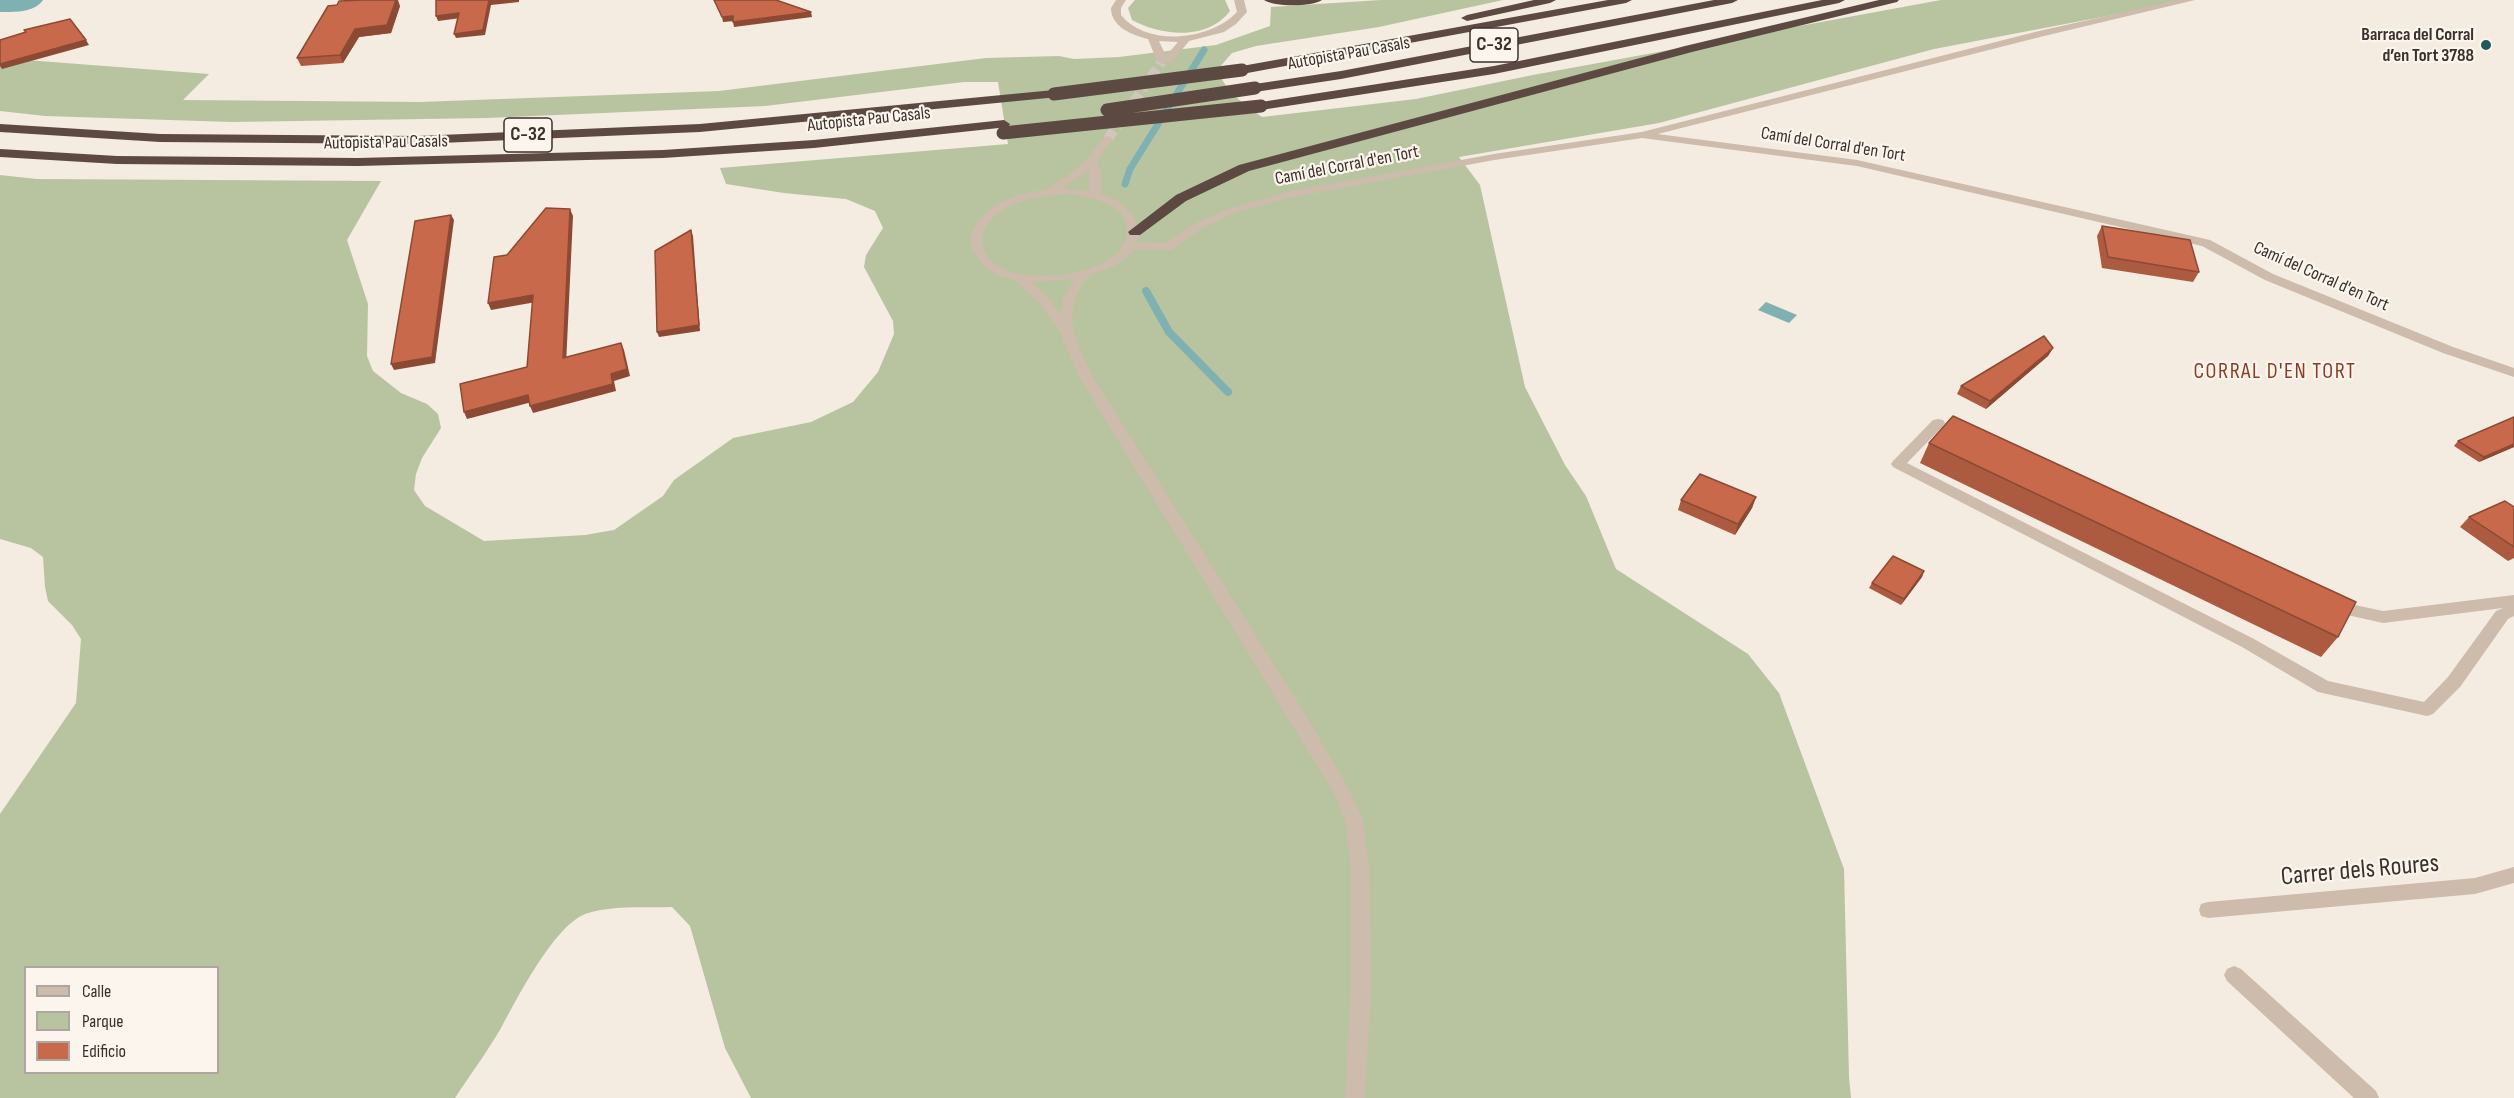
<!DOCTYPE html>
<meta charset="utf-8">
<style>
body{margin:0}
#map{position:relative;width:2514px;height:1098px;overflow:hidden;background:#f4ebe1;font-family:"Sofia Sans Condensed",sans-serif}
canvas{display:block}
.legend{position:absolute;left:24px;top:966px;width:195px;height:108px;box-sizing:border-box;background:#fbf5ee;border:2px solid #aea6a0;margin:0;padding:8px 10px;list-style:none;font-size:18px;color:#3b302b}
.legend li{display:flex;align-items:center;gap:12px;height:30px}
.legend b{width:30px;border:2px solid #aea6a0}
</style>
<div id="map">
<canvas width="2514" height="1098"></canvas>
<ul class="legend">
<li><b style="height:8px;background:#cdbbac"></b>Calle</li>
<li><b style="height:16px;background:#b8c4a0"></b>Parque</li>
<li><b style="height:16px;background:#c8694b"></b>Edificio</li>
</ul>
</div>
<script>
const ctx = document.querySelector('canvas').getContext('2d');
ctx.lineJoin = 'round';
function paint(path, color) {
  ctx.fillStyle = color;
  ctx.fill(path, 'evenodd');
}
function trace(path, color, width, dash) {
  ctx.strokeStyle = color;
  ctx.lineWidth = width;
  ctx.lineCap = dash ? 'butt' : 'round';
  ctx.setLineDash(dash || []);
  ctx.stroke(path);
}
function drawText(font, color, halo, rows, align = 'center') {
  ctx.font = font + ' "Sofia Sans Condensed",sans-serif';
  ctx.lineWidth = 4.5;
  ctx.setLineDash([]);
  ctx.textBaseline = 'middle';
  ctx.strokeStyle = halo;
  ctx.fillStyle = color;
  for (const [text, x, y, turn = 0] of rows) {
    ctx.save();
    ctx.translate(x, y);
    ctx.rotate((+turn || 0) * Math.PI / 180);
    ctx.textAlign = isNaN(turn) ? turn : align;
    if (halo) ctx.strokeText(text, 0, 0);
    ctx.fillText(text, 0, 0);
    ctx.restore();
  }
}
paint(new Path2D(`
 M1135 0H1225L1230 11C1207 41 1162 36 1132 20L1128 8Z
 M1381 0H1503L1379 27 1256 46 1232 53 1218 69C1224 91 1244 104 1262 117L1416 99 1533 75 1941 0H2191L1934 49 1659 123 1459 157 1480 185 1525 387 1565 465 1586 496 1616 569 1748 654 1779 693 1844 869 1849 1077 1851 1098H751L725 1048 690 926 672 907C645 908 611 905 585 914 553 927 517 999 501 1028 487 1052 470 1075 455 1098H0V814L76 703 81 639 72 625 48 601 45 587 43 557 31 548 0 539V175L37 179 381 181 347 240 368 304 367 356 373 371 401 393 427 404 438 414 441 428 422 458 416 474 414 490 425 506 484 541 585 535 614 530 663 496 674 480 733 438 811 422 853 402 878 372 894 334 893 321 864 267 866 255 883 228 875 211 846 199 784 193 726 184 720 168 1008 144 998 82H964L765 106 487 118 232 122 45 116 0 111V58L209 74 183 100 420 102 719 91 986 58 1059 56 1074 59 1119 57 1216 45 1270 26 1271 7ZM26 968H218V1072H26Z`), '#b8c4a0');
paint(new Path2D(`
 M1766 302 1797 315 1789 323 1758 310Z`), '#7fb0b2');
trace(new Path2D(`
 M1125 184 1130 169 1204 50`), '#7fb0b2', 7);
trace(new Path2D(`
 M1146 291 1169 332 1228 392`), '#7fb0b2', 8);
paint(new Path2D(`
 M0 0H43C34 13 14 12 0 12Z`), '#7fb0b2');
trace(new Path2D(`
 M1108 139 1162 61`), '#cfc6bd', 10, [10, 5]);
paint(new Path2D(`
 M2178 0H2195L2040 37 1642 138 1637 135 1638 133 2039 31Z
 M1938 419 1943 420 1945 423 1943 426 1907 463 2254 639 2328 681 2424 702 2448 677 2496 611 2503 608 2383 623 2325 610 2323 606 2325 602 2331 600 2383 611 2514 595V616L2508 619 2460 687 2433 714 2427 716 2318 692 2242 647 1893 467 1891 464 1893 461 1933 420Z`), '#cdbbac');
paint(new Path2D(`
 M1642 132 1857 160 2210 240 2273 274 2453 347 2514 368V377L2443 353 2265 280 2202 246 1857 166 1642 138 1494 160 1288 198 1236 213 1202 228 1172 250H1131L1125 246 1131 242 1165 243 1194 224 1228 209 1286 192 1494 154Z
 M2514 867V883L2475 894 2208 918 2201 916 2199 910 2201 904 2208 902 2475 878Z
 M2234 966 2241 969 2376 1091 2379 1098H2354L2227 981 2224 975 2227 969Z`), '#cdbbac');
paint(new Path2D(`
 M1116 0H1126L1121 8V15C1146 47 1210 41 1237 12L1234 0H1244L1247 12 1236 24 1224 32 1189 41 1173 61 1162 64 1157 61 1148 39C1132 35 1111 27 1111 8ZM1159 41 1178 42 1166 56Z
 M1108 136 1113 139 1096 163 1101 169V194C1135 204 1157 239 1119 263 1111 269 1098 270 1090 276 1085 279 1077 293 1075 299 1066 329 1081 350 1093 377L1302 709 1345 782 1363 820 1369 868 1371 987 1365 1098H1345L1351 987V868L1345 820 1332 790 1079 377 1059 330 1040 304 1015 280 998 276 984 266 972 250 970 237 977 222 995 205 1017 195 1046 189 1066 177 1086 160 1104 137ZM1089 170V191L1062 188ZM1071 194C1094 198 1131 205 1127 235 1125 244 1120 252 1112 257 1088 275 1049 279 1020 274 973 264 970 224 1013 205 1031 196 1051 195 1071 194ZM1075 279 1063 298 1061 315 1048 298 1032 282Z`), '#cdbbac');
paint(new Path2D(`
 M1264 0H1322C1312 7 1274 7 1264 0Z
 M1534 0H1556L1550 3 1467 21 1461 18 1467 15Z
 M1608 0H1632L1626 3 1242 74 1236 70 1242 66Z
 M1714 0H1738L1732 3 1341 79 1255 92 1249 88 1255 84 1341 71Z
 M1822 0H1845L1839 3 1494 74 1261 110 1255 106 1261 102 1494 66Z
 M1879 0H1899L1897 2 1692 52 1249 171 1186 201 1140 235H1130L1128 232 1176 195 1239 165 1685 46Z
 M1054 90 1060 94 1058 97 700 132 417 144 160 142 0 132V124L160 134 417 136 700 124Z
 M1004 120 1010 124 1008 127 814 148 663 158 358 166 117 164 0 157V149L117 156 358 158 663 150 814 140Z`), '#5c4a42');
trace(new Path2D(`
 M1054 94 1242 70
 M1107 110 1255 88
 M1003 133 1261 106`), '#5c4a42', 13);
paint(new Path2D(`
 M400 6 391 33 359 37 343 63 301 66 297 58Z
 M2102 226 2199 272 2193 282 2102 268 2097 236Z
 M2053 348 2048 356 1986 409 1957 394 1961 386Z
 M2458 441 2514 447 2479 462 2454 446Z
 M1929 443 2338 637 2321 657 1920 463Z
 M1756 497 1752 508 1735 535 1678 510 1681 500Z
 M2514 507V558L2508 561 2460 527 2469 517Z
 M1924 571 1922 577 1901 605 1869 588 1872 583Z`), '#ac5a40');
paint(new Path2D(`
 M396 0H398L400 6 391 33 359 37 343 63 340 55 355 29Z
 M489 0H519V2L491 5 485 35 456 38 454 34Z
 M811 12 812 17 734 27 733 22Z
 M459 13 461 18 438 21 436 16Z
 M733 16 735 21 723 22 722 17Z
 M86 40 89 45 2 69 0 66V64Z
 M570 209 573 216 566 365 563 358Z
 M451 215 454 220 435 363 394 370 391 364Z
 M691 230 693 236 700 331 659 337 657 332Z
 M533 295 536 302 491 310 488 303Z
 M621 343 624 350 630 376 614 381 616 391 533 413 530 406 611 374Z
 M2053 348 2048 356 1986 409 1990 401Z
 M528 395 532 402 467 419 464 412Z
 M2514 444V447L2479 462 2484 457Z
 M1756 497 1752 508 1735 535 1738 524Z
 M1924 571 1922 577 1901 605 1904 599Z`), '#8c4a34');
const building = new Path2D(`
 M364 0H396L387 25 355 29 340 55 297 58 328 6 337 5 339 1Z
 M436 0H492H489L483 30 454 34 459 13 436 16Z
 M714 0H776L811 12 733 22V16L722 17Z
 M70 19 86 40 0 64V40L26 32 24 30Z
 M546 208 570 209 563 358 621 343 627 369 611 374 613 384 530 406 528 395 464 412 460 384 527 367 533 295 488 303 494 257 507 255Z
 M451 215 432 357 391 364 415 221Z
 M2102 226 2190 240 2199 272 2108 257Z
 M691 230 699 325 657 332 655 251Z
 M2044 336 2053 348 1990 401 1961 386Z
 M1953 416 2356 602 2338 637 1929 443Z
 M2514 417V444L2484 457 2458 441Z
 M1700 474 1756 497 1738 524 1681 500Z
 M2505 501 2514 507V547L2469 517Z
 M1893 556 1924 571 1904 599 1872 583Z`);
paint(building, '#c8694b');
trace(building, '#8c4a34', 1.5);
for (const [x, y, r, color] of [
 [2486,45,6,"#1f5a5e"]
]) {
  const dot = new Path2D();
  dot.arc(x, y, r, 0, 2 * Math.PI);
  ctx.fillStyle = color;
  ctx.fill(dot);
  trace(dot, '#fbf5ee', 2);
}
drawText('bold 18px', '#3b302b', '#fbf5ee', [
 ["Barraca del Corral",2474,35],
 ["d’en Tort 3788",2474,56]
], 'right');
drawText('18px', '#3b302b', '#fbf5ee', [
 ["Autopista Pau Casals",1349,54,-10],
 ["Autopista Pau Casals",869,120,-6],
 ["Autopista Pau Casals",386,143,-1],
 ["Camí del Corral d'en Tort",1833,145,9],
 ["Camí del Corral d'en Tort",1347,166,-11],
 ["Camí del Corral d'en Tort",2321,277,24]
]);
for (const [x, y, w] of [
 [1494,45,48],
 [528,135,48]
]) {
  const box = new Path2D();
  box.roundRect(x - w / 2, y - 17, w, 34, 4.5);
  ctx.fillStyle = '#fbf5ee';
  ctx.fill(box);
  trace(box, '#3b302b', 1.5);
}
drawText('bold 20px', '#3b302b', null, [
 ["C-32",1494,45],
 ["C-32",528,135]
]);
ctx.letterSpacing = '1.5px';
drawText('22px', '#8c3b22', '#fbf5ee', [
 ["CORRAL D'EN TORT",2275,372]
]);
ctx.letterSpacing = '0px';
drawText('26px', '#3b302b', '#fbf5ee', [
 ["Carrer dels Roures",2360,871,-5]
]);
</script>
